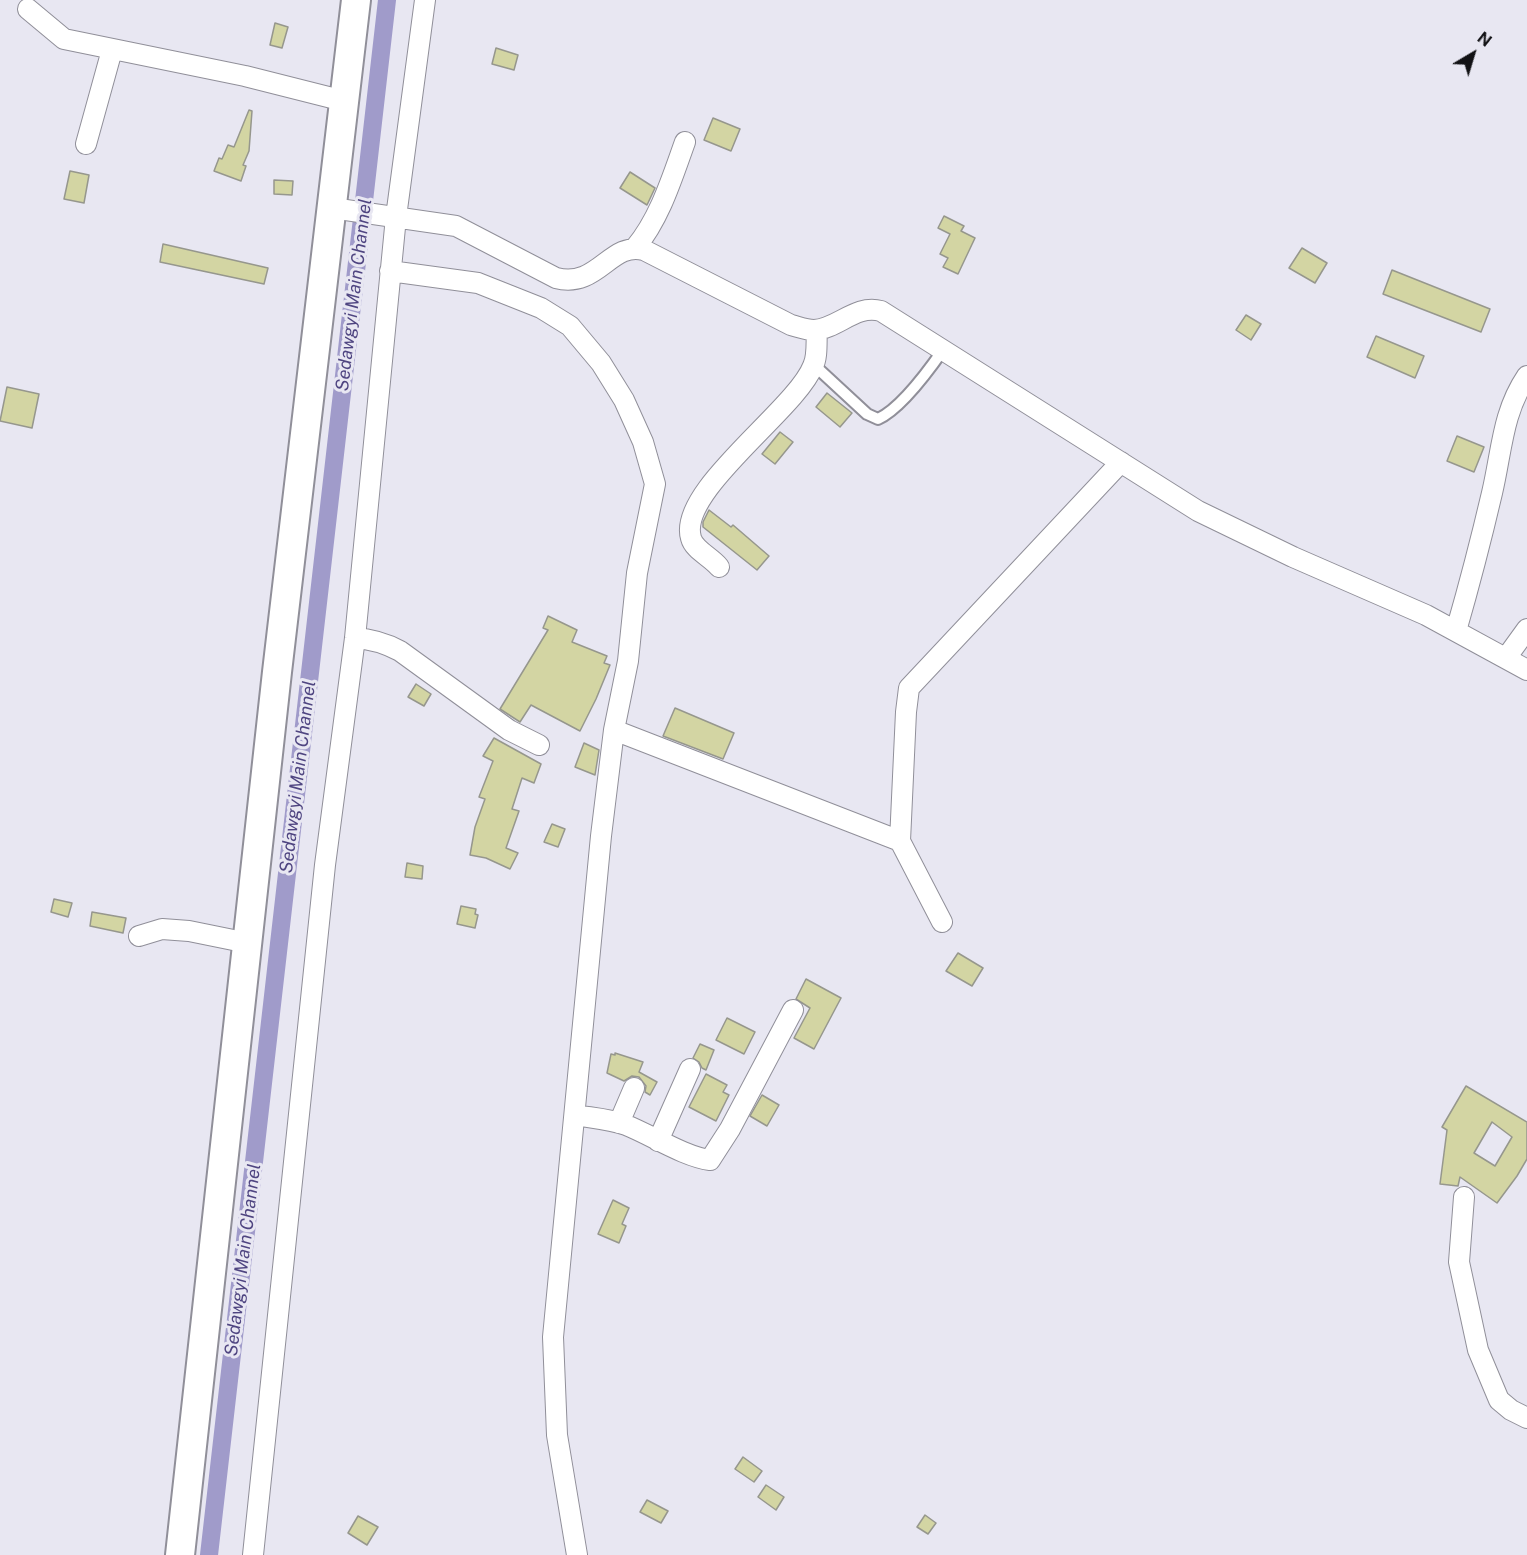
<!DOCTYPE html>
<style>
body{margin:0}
#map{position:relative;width:1527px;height:1555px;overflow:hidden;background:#e8e7f2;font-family:"Public Sans",sans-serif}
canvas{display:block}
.north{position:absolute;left:1443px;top:24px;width:60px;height:60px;-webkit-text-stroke:4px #e8e7f2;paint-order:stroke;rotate:38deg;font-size:16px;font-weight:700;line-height:24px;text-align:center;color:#121215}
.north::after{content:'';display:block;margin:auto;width:21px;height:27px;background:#121215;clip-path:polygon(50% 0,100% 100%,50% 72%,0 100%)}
</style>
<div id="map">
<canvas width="1527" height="1555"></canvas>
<div class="north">N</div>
</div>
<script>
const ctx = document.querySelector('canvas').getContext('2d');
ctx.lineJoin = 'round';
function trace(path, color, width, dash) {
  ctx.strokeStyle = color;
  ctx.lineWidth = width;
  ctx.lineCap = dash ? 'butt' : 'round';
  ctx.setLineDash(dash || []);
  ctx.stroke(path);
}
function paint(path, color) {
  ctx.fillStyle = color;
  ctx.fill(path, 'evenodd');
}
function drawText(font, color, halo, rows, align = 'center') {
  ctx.font = font + ' "Public Sans",sans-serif';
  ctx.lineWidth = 6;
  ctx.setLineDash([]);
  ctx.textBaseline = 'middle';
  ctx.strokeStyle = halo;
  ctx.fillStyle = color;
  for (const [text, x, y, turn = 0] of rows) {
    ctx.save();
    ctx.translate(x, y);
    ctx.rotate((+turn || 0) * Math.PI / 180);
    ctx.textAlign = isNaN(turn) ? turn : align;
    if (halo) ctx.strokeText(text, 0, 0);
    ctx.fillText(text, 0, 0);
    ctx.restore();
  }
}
trace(new Path2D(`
 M209 1555 387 0`), '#a09bca', 18);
const building = new Path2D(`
 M275 23 288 27 282 48 270 45Z
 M496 48 518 55 514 70 492 64Z
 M249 110 252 111 249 151 243 165 246 166 241 181 214 171 219 158 222 159 228 145 234 147Z
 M713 118 740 129 731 151 704 140Z
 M70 171 89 175 84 203 64 199Z
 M630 172 655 188 647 205 620 188Z
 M274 180 293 181 292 195 274 194Z
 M944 216 964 226 961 231 975 238 958 274 943 267 948 258 940 254 950 234 938 228Z
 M163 244 268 268 264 284 160 262Z
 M1302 248 1327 263 1315 283 1289 268Z
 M1392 270 1490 309 1481 332 1383 294Z
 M1246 315 1261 324 1251 340 1236 330Z
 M1376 336 1424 356 1415 378 1367 357Z
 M7 387 39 394 32 428 0 421Z
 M827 393 852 413 840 427 816 407Z
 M780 432 793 442 775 464 762 454Z
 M1457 436 1484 447 1474 472 1447 461Z
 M709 510 731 527 733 525 769 556 757 570 703 527V522Z
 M548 616 577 630 572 642 607 656 604 663 610 665 596 699 580 731 531 705 520 722 500 709 548 630 543 628Z
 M416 684 431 694 424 706 408 697Z
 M675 708 734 733 723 759 663 736Z
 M494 738 541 764 534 783 522 778 512 809 519 811 506 848 518 853 510 869 486 858 470 855 475 827 485 799 479 797 493 761 483 756Z
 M584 743 599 750 595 775 575 767Z
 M552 824 565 829 558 847 544 842Z
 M407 863 423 866 422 879 405 877Z
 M54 899 72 903 68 917 51 912Z
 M461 906 476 909 475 914 478 915 475 928 457 924Z
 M92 912 126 918 123 933 90 926Z
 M958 953 983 968 972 986 946 971Z
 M806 979 841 998 814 1049 794 1038 810 1008 796 999Z
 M727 1018 755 1032 744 1054 716 1040Z
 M700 1044 714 1050 706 1070 702 1068 699 1062 693 1058Z
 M615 1053 643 1062 639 1072 657 1082 650 1095 645 1092 646 1086 639 1077 632 1076 624 1081 607 1073 611 1054 615 1055Z
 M706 1074 727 1085 723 1092 729 1095 716 1121 689 1107Z
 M1466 1086 1527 1122V1159L1517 1176 1497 1203 1460 1177 1458 1186 1440 1184 1447 1130 1442 1127ZM1492 1122 1512 1137 1495 1166 1474 1153Z
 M762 1095 779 1105 767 1126 750 1116Z
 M613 1200 629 1208 622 1224 626 1226 619 1243 598 1234Z
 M743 1457 762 1471 754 1482 735 1469Z
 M766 1485 784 1497 776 1510 758 1497Z
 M647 1500 668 1511 661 1523 640 1512Z
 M925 1515 936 1523 928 1534 917 1527Z
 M358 1516 378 1527 367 1545 348 1533Z`);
paint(building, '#d3d5a3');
trace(building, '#96978d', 1.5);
const lane = new Path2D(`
 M814 365 867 414 878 419C900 409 929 370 943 350`);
const street = new Path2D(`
 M28 9 64 39 245 76 344 101
 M86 144 112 50
 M332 208 456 226 556 278C598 289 610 241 644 250L791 325C799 327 806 330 814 330 838 329 855 304 881 311L1198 511 1293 557 1426 615 1527 670
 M635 248C660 218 672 178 685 142
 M390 271 478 283 541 308 570 326 601 363 624 400 643 442 655 484 637 573 628 661 614 730 601 836 553 1337 557 1435 577 1555
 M719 567C711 557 694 550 691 538 677 491 796 410 813 366 818 356 816 341 817 330
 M1456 631C1469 586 1481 540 1492 493 1502 451 1502 413 1527 376
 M355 638C372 639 385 643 400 651L509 730 539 745
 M1506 658 1527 629
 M614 730 900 841 906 712 909 688 1121 462
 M900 841 942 922
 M139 936 162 929 189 931 248 943
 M575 1115C592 1118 610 1119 626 1125 651 1135 685 1157 710 1160L730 1129 793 1010
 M619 1123 634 1088
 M658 1141 690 1069
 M1464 1197 1459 1262 1478 1350 1499 1400 1511 1410 1527 1418
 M253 1555 325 865 355 638 396 217 425 0`);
const secondary = new Path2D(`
 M180 1555 277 672 356 0`);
trace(lane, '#908f99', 14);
trace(street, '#908f99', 22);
trace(secondary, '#908f99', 32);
trace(lane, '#fff', 10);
trace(street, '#fff', 20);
trace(secondary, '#fff', 28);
drawText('italic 18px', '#4f4581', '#e8e7f2', [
 ["Sedawgyi Main Channel",354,295,-83],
 ["Sedawgyi Main Channel",298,777,-83],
 ["Sedawgyi Main Channel",243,1260,-83]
]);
</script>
